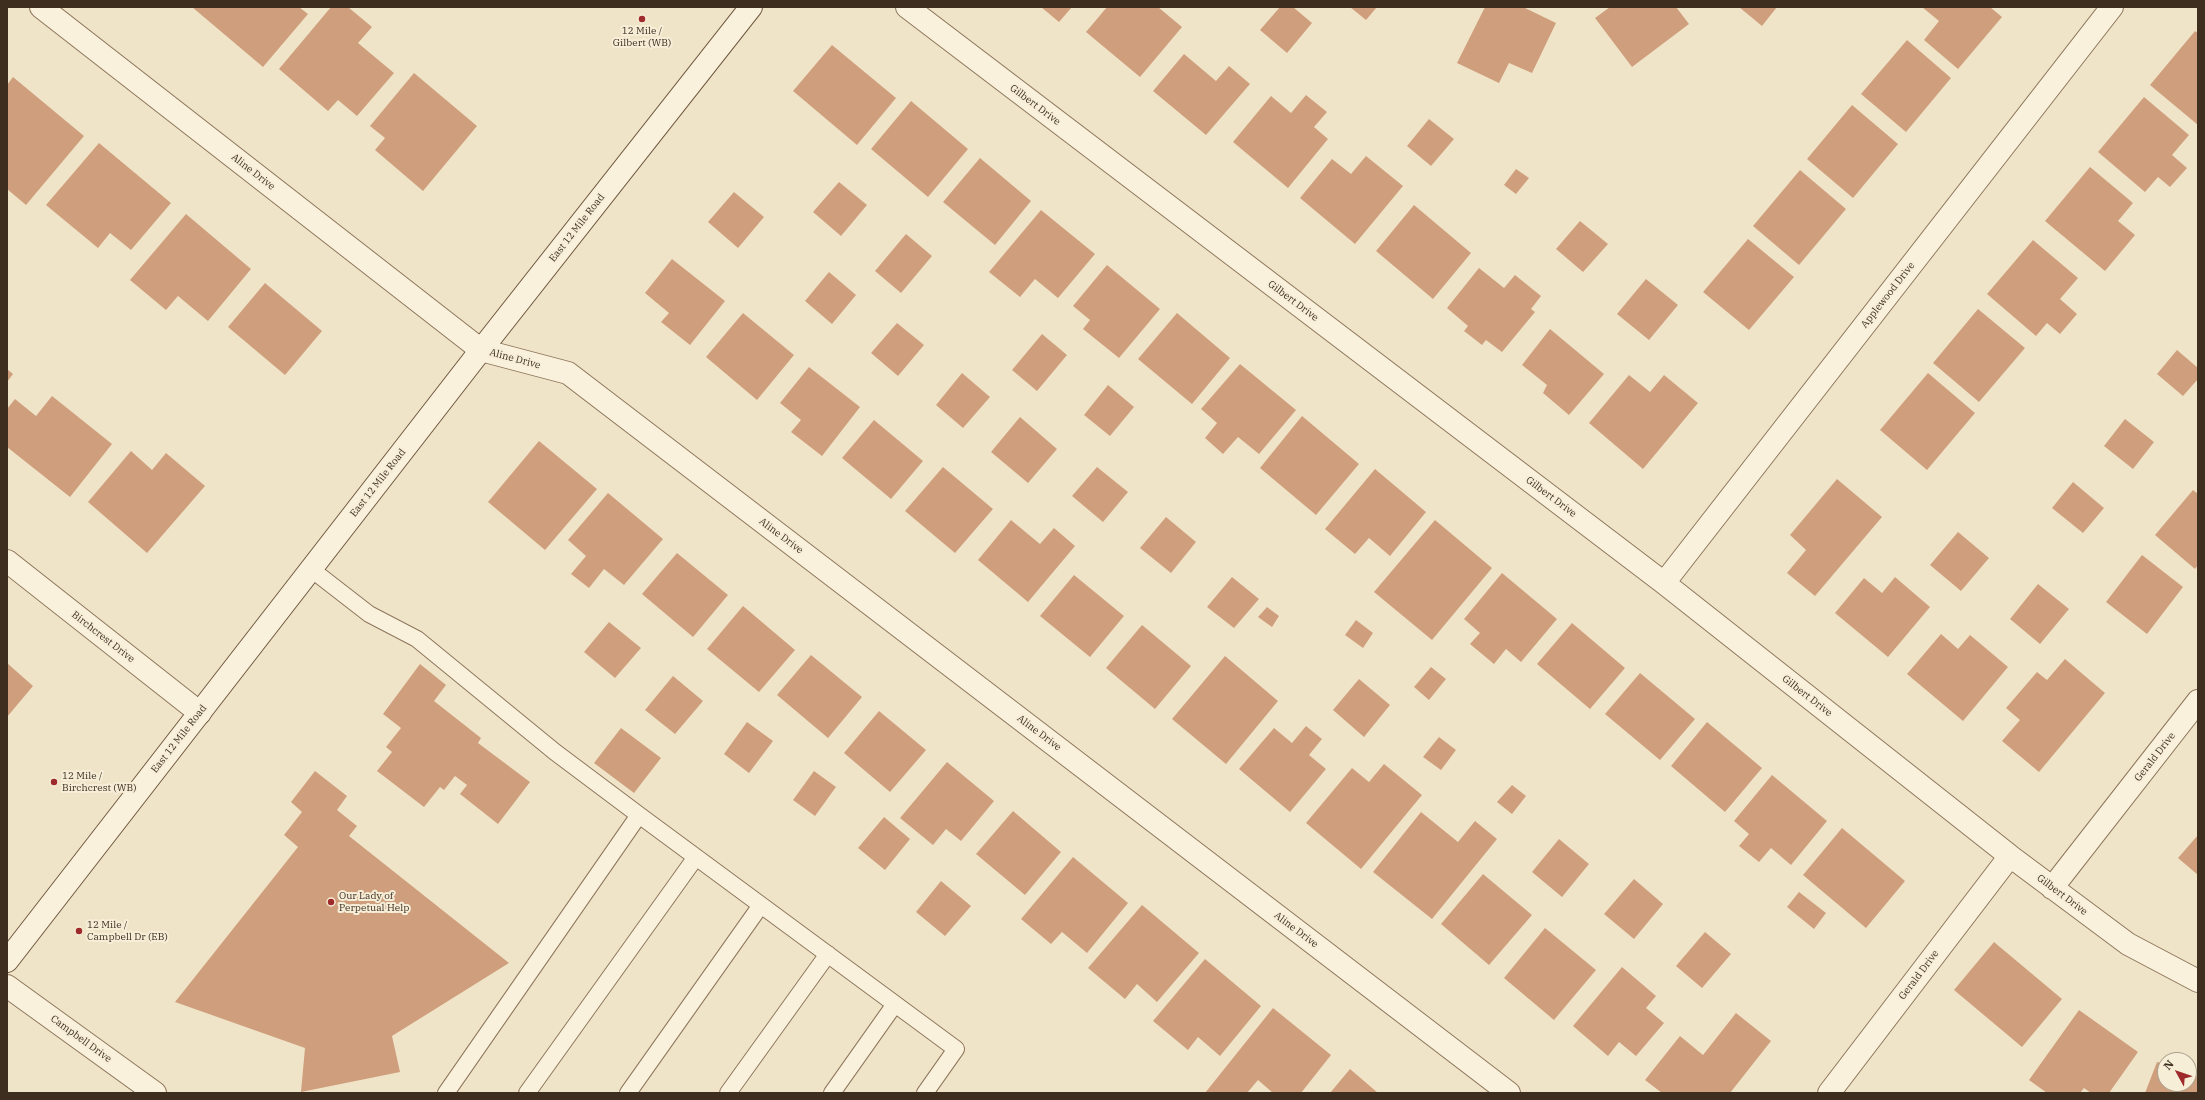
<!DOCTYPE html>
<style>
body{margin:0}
#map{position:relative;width:2205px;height:1100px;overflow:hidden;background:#f0e4c8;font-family:"IBM Plex Serif",serif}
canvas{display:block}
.frame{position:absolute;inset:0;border:8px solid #3d2e20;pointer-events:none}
.north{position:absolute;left:2157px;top:1052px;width:40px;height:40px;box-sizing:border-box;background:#f7eed8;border:1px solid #ada18e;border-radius:50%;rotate:310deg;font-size:11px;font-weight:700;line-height:16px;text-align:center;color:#3d2e20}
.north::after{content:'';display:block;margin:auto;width:14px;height:18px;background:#9e2a2b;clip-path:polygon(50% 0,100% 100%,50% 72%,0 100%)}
</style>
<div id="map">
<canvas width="2205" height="1100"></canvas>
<div class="frame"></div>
<div class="north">N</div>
</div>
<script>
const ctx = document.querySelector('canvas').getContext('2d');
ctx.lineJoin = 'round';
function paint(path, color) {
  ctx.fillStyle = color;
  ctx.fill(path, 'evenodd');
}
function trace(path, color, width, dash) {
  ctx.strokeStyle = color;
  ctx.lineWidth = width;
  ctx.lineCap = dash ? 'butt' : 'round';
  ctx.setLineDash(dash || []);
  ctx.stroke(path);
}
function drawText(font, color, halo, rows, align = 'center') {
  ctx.font = font + ' "IBM Plex Serif",serif';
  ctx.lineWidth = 4;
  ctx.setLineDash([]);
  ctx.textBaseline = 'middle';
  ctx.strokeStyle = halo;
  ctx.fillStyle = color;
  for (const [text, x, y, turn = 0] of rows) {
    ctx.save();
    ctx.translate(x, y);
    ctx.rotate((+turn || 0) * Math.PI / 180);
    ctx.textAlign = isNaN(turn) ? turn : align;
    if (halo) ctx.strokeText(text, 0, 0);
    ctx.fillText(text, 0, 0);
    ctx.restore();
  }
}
paint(new Path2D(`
 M192 7H299L308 14 263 67Z
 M331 7H348L372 27 358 43 394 73 357 116 338 100 328 111 279 69Z
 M1041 7H1072L1059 22Z
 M1107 7H1158L1182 27 1140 77 1086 32Z
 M1280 7H1293L1312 23 1287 53 1260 30Z
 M1350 7H1377L1366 20Z
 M1485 7H1523L1556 23 1532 73 1509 63 1499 83 1457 63Z
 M1610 7H1676L1689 24 1632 67 1595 18Z
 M1739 7H1777L1762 26Z
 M1922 7H1990L2002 17 1958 69 1924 40 1939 21Z
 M2195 31 2198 33V125L2150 85Z
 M1907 40 1951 78 1906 132 1861 94Z
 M832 45 896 98 857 145 793 91Z
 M1184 54 1216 81 1229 66 1250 84 1206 135 1153 91Z
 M414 73 477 126 423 191 375 150 385 138 370 126Z
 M13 77 84 136 26 205 7 189V85Z
 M1306 95 1327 112 1314 127 1328 139 1288 188 1233 142 1271 96 1291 113Z
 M2144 97 2189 135 2172 155 2187 168 2170 187 2158 177 2145 192 2098 152Z
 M911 101 968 149 928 197 871 149Z
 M1852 105 1898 144 1853 198 1807 159Z
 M1429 119 1454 139 1431 166 1407 146Z
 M99 143 171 203 131 250 110 233 98 248 46 205Z
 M1366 156 1403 186 1355 244 1300 198 1332 159 1351 174Z
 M980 158 1031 201 995 245 943 202Z
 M2090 167 2133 203 2118 221 2135 235 2105 271 2045 221Z
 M1516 169 1529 178 1516 194 1504 185Z
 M1800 170 1846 209 1799 265 1753 226Z
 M839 182 867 205 841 236 813 212Z
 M734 192 764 217 738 248 708 222Z
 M1414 205 1471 253 1433 299 1376 251Z
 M1041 210 1095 254 1058 298 1035 279 1020 297 989 272Z
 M186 214 251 269 208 321 178 296 166 310 130 280Z
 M1580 221 1608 244 1583 272 1556 249Z
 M906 234 932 256 901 293 875 271Z
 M1748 239 1794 277 1749 330 1703 292Z
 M2033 240 2078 278 2060 299 2077 314 2060 334 2047 323 2036 336 1987 294Z
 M672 259 725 301 690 345 661 322 669 313 645 293Z
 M1107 265 1160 309 1119 358 1083 329 1090 320 1073 306Z
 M1479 268 1504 288 1515 275 1541 296 1531 309 1535 312 1502 352 1486 340 1482 345 1464 331 1468 326 1447 308Z
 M829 272 856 295 832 324 805 301Z
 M1646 279 1678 305 1649 340 1617 314Z
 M265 283 322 331 285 375 228 327Z
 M1978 309 2025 348 1979 402 1933 363Z
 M743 313 794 355 757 400 706 357Z
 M1177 313 1230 358 1192 404 1138 359Z
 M897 323 924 345 898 376 871 353Z
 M1550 329 1604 374 1569 415 1543 393 1547 385 1522 365Z
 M1042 334 1067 355 1037 391 1012 370Z
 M2177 350 2198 368V379L2183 396 2157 374Z
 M1240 364 1296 410 1259 454 1238 437 1223 454 1205 438 1217 423 1201 409Z
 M809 367 860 407 822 456 791 432 801 420 780 403Z
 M7 369 13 374 7 382Z
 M962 373 990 397 963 428 936 405Z
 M1928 373 1975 413 1927 470 1880 430Z
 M1629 375 1650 392 1664 375 1698 403 1643 469 1589 423Z
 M1108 385 1134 407 1110 436 1084 415Z
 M52 396 112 444 70 497 7 447V409L15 399 36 416Z
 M1302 416 1359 464 1316 515 1260 468Z
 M1020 417 1057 449 1028 483 991 452Z
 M2125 419 2154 442 2133 469 2104 446Z
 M874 420 923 461 891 499 842 458Z
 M539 441 597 489 545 550 488 502Z
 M131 451 152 470 166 453 205 486 147 553 88 502Z
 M943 467 993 509 955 553 905 511Z
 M1097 467 1128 492 1103 522 1072 496Z
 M1375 469 1426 512 1390 556 1369 538 1355 554 1325 529Z
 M1837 479 1882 517 1815 596 1787 573 1806 550 1790 535Z
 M2073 482 2104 508 2083 533 2052 508Z
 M2193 490 2198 494V565L2195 569 2155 535Z
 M608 493 663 539 624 585 604 569 589 588 571 574 586 556 568 540Z
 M1166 517 1196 542 1171 573 1140 548Z
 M1011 520 1040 544 1054 528 1075 546 1028 602 978 560Z
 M1435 520 1492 568 1432 640 1374 592Z
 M1958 532 1989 558 1961 591 1930 565Z
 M677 553 728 595 693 637 642 594Z
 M2142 555 2183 587 2147 634 2106 602Z
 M1502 573 1557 619 1521 662 1506 649 1494 664 1470 644 1480 633 1464 619Z
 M1074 575 1124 616 1090 657 1040 616Z
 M1232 577 1259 599 1234 628 1207 607Z
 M1895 577 1930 607 1888 657 1835 613 1864 578 1882 593Z
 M2038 584 2069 609 2040 644 2010 619Z
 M743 606 795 650 759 692 707 649Z
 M1267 607 1279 616 1272 627 1258 617Z
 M1356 620 1373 633 1363 648 1345 635Z
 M609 622 641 648 615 678 584 652Z
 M1572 623 1625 668 1590 709 1537 664Z
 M1142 625 1191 666 1155 709 1106 668Z
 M1941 634 1958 649 1970 635 2008 667 1963 721 1907 674Z
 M811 655 862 697 828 738 777 695Z
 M1225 656 1278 701 1226 764 1172 719Z
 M2065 659 2105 693 2039 772 2002 741 2020 720 2006 708 2037 672 2047 680Z
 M7 663 33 686 7 717Z
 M420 664 446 685 434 701 481 738 478 743 530 782 498 824 460 794 467 785 455 776 444 790 440 787 424 807 377 771 392 752 386 747 401 728 383 714Z
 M1431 667 1446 679 1429 700 1414 687Z
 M1640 673 1695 719 1660 760 1605 714Z
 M673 676 703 701 675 734 645 710Z
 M1359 679 1390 705 1364 737 1333 710Z
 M879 711 926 750 890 792 844 753Z
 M747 722 773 741 749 773 724 754Z
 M1707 722 1762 768 1725 812 1671 766Z
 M1306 726 1322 739 1309 755 1326 769 1290 812 1239 769 1274 728 1292 743Z
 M621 728 661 758 634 793 594 763Z
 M1439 737 1456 750 1441 770 1423 757Z
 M947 762 994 801 961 841 946 829 933 845 900 818Z
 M1384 764 1422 795 1361 869 1306 823 1352 768 1369 782Z
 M315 771 347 796 337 810 357 826 349 836 509 963 392 1036 400 1072 301 1092 305 1048 175 1002 298 847 284 835 302 812 291 802Z
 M814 771 836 787 815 816 793 800Z
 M1772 775 1827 821 1791 865 1771 848 1759 862 1739 846 1749 834 1734 821Z
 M1512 785 1526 796 1512 814 1497 802Z
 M1013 811 1061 852 1025 895 976 854Z
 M1421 812 1458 842 1475 821 1497 839 1432 919 1373 872Z
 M884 817 910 839 885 870 858 848Z
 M1842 828 1905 881 1866 928 1803 875Z
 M2198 835V875L2178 858Z
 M1559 839 1589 864 1562 897 1532 872Z
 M1073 857 1128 903 1087 953 1062 932 1051 944 1021 919Z
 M1483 874 1532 915 1489 965 1441 924Z
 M1634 879 1663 904 1634 939 1604 914Z
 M941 881 971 906 945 936 916 912Z
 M1799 892 1826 913 1814 929 1787 907Z
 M1142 905 1199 953 1157 1002 1137 984 1125 999 1088 968Z
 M1545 928 1596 970 1554 1020 1504 978Z
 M1705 932 1731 954 1702 988 1676 966Z
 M1994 942 2062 999 2022 1047 1954 990Z
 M1205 959 1261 1006 1220 1056 1198 1037 1188 1050 1153 1021Z
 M1622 967 1656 996 1646 1008 1664 1023 1636 1056 1619 1042 1608 1056 1573 1026Z
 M1273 1008 1331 1055 1301 1093H1273L1258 1080 1247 1093H1205Z
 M2079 1010 2138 1052 2109 1093H2091L2084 1088 2080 1093H2047L2029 1080Z
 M1736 1013 1771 1041 1730 1093H1662L1645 1080 1680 1036 1703 1055Z
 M2157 1062 2165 1064V1084H2189V1073L2198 1077V1093H2145Z
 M1350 1069 1378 1093H1330Z`), '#cf9f7d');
const lane = new Path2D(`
 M311 569 369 614 417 639 555 752 639 815 446 1093
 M639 815 956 1049 925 1093
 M527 1093 696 857
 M628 1093 761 905
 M728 1093 828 954
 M832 1093 895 1004`);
const street = new Path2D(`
 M41 7 481 350 568 373 1509 1093
 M907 7 1664 583 2010 856 2128 944 2198 981
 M7 561 200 713
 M1664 583 2112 7
 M2052 888 2198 701
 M7 986 155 1093
 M1829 1093 2010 856`);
const secondary = new Path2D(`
 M7 961 481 350 751 7`);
trace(lane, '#8d765c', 18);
trace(street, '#8d765c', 24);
trace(secondary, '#6f573f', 24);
trace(lane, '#faf1dc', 16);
trace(street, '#faf1dc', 22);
trace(secondary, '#faf1dc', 22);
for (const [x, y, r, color] of [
 [642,19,4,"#9e2a2b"],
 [54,782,4,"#9e2a2b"],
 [331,902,4,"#9e2a2b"],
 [79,931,4,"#9e2a2b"]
]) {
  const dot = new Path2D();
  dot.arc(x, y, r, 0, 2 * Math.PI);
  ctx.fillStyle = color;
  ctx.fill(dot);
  trace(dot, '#f7eed8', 1.5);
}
drawText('10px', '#3d2e20', '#f7eed8', [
 ["12 Mile /",642,31,"center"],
 ["Gilbert (WB)",642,43,"center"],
 ["12 Mile /",62,776],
 ["Birchcrest (WB)",62,788],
 ["Our Lady of",339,896],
 ["Perpetual Help",339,908],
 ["12 Mile /",87,925],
 ["Campbell Dr (EB)",87,937]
], 'left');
drawText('10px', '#3d2e20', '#f7eed8', [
 ["Gilbert Drive",1035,105,37],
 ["Aline Drive",253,172,38],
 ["East 12 Mile Road",577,228,-52],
 ["Applewood Drive",1888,295,-52],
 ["Gilbert Drive",1293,301,37],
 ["Aline Drive",515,359,15],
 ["East 12 Mile Road",378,483,-52],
 ["Gilbert Drive",1551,497,37],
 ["Aline Drive",781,536,37],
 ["Birchcrest Drive",103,637,38],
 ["Gilbert Drive",1807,696,38],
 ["Aline Drive",1039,733,37],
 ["East 12 Mile Road",179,739,-52],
 ["Gerald Drive",2155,757,-52],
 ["Gilbert Drive",2062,895,37],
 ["Aline Drive",1296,930,37],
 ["Gerald Drive",1919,975,-53],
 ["Campbell Drive",81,1039,36]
]);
</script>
